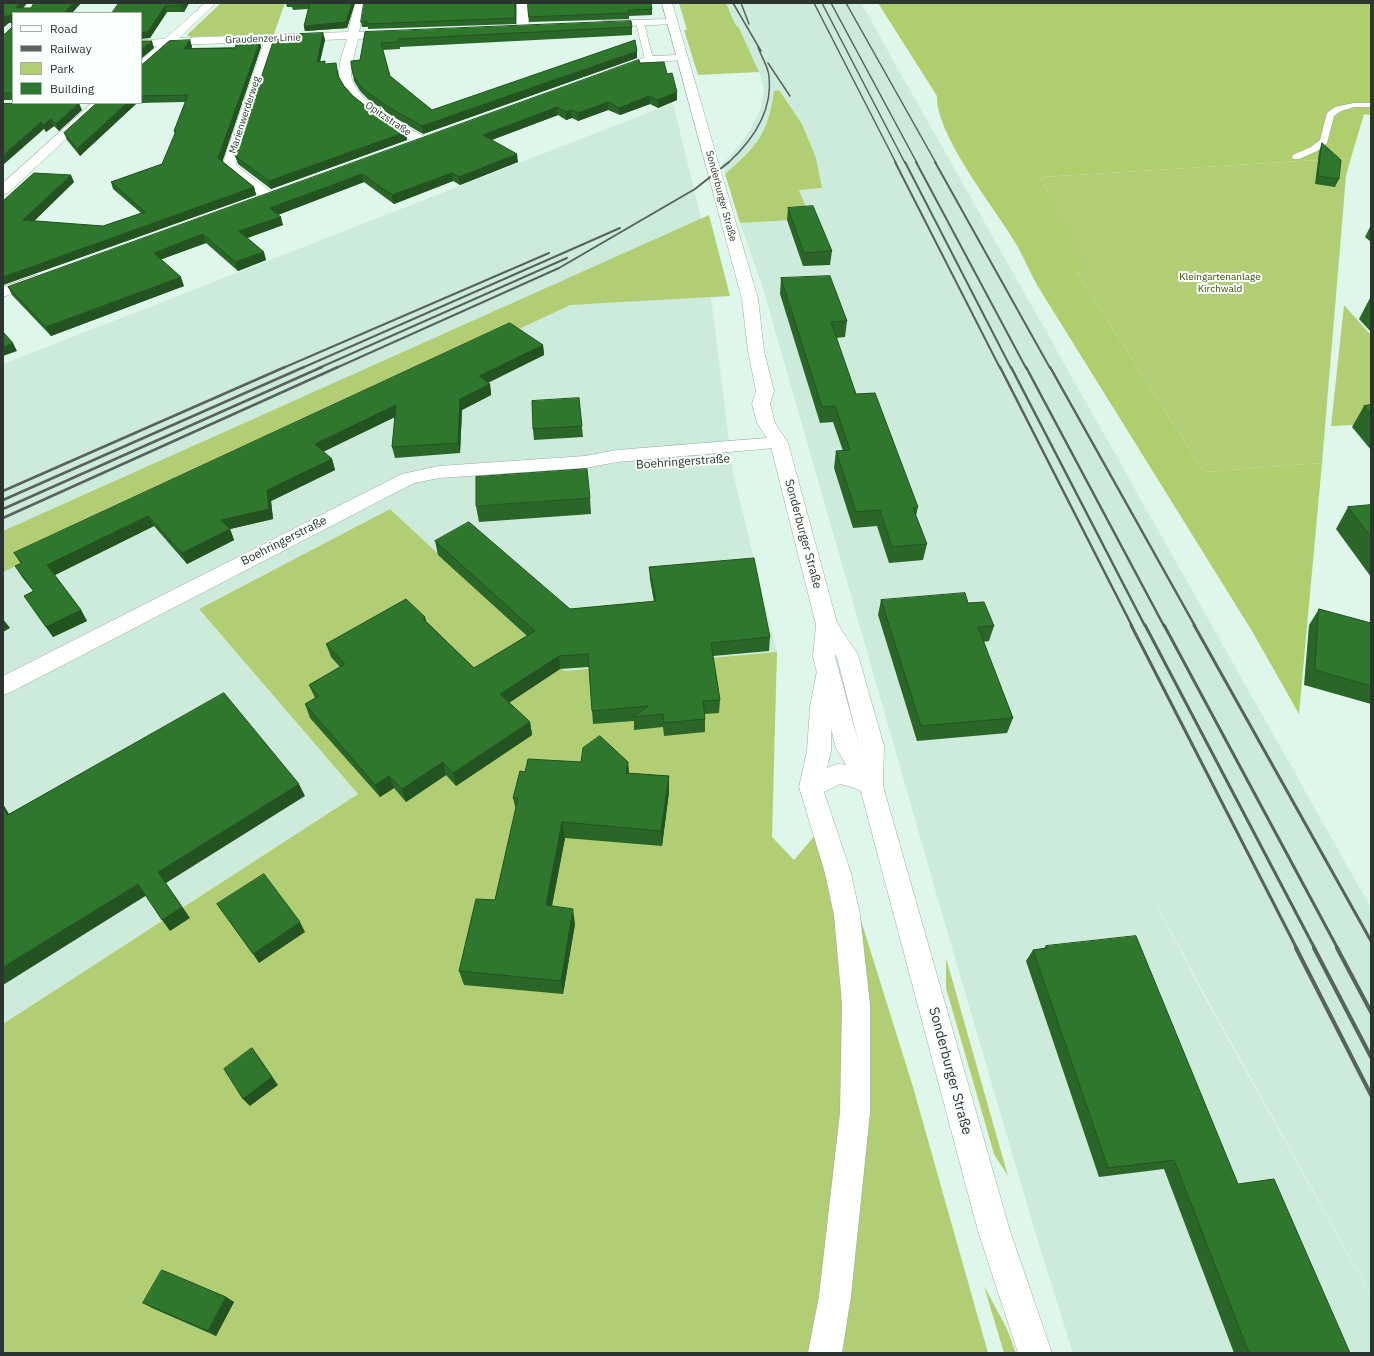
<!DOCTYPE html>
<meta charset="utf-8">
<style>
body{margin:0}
#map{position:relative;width:1374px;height:1356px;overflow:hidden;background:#dff7ea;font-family:"IBM Plex Sans",sans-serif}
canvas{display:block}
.frame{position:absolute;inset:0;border:4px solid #2b342f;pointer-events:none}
.legend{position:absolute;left:12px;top:12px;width:130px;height:92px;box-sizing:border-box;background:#fafffc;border:1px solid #a7aeaa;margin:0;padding:5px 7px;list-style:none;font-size:12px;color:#2b342f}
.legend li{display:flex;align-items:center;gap:8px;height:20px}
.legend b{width:20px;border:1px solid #a7aeaa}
</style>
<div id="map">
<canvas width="1374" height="1356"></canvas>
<div class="frame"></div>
<ul class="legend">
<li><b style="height:5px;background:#fff"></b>Road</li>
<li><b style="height:5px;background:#57645d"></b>Railway</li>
<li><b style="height:11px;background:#b1ce74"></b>Park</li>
<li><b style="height:11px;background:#30772e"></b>Building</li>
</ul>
</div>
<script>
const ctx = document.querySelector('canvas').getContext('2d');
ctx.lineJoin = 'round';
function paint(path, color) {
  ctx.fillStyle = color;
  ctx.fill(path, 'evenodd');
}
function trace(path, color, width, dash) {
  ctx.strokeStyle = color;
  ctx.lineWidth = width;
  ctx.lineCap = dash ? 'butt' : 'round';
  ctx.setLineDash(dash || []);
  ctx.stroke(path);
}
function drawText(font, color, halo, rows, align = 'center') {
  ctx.font = font + ' "IBM Plex Sans",sans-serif';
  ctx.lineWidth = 4;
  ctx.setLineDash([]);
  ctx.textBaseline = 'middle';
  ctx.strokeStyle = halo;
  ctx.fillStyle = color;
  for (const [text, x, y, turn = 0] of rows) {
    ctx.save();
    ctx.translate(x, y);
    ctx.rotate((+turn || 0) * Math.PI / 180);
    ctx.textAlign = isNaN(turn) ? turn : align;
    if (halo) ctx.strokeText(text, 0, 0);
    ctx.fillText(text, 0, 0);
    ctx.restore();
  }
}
paint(new Path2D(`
 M726 3H861L1371 908V1295L1205 995 1135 864 1204 996 1371 1296V1353H1073L1036 1235 941 910 762 285 740 223 811 219 799 190 816 158 802 124 779 90 774 91 771 109 766 128 750 153 725 174 722 164 738 147 751 128 760 111 764 89 759 72 739 28 735 24Z
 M673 103 701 218 733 473 777 652 564 671 390 509 199 609 358 794 3 1024V364Z`), '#cdebda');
paint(new Path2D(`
 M221 3H285L274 34 190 37 187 35Z
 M679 3H726L735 24 739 28 759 72 698 75 684 30H687Z
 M779 90 802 124 816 158 822 188 799 190 811 219 740 223 725 174C757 146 768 134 774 91Z
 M1351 158 1346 176 1322 463 1204 472 1077 273 1083 271 1041 177Z
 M709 215 730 296 570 305 3 572V531Z
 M1344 305 1371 335V424L1331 426Z
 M390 509 564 671 777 652 772 837 794 860 822 827 854 898 913 1087 988 1353H3V1024L358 794 199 609Z
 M946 958 1008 1176 994 1154 946 988Z
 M984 1286 1007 1329 1016 1353H1004Z`), '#b1ce74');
paint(new Path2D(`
 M878 3H1371V115L1364 114 1351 158 1041 177 1084 271 1077 273 1204 472 1322 463 1299 714 1252 631 1037 285C1029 270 1022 253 1013 239 992 204 936 135 937 96Z`), '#afce6d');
const service = new Path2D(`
 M640 21 644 23 653 59 652 61H646L645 59 636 23Z
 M1354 103H1371V107H1354L1341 111 1334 116 1327 143 1317 151 1299 159H1293L1292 157 1293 155 1311 147 1320 140 1327 113 1335 107Z`);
const minor = new Path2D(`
 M205 3H216L179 38 348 32 355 3H365L359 32 394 31 400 34 394 37 358 39C356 49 352 61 351 72 350 100 406 126 427 138L428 141 427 144H417C394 130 340 104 339 73 339 62 344 49 347 39L276 42 236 165 276 196 274 199 269 200 264 199 222 166 264 42 171 45 145 69 141 71V61L157 46H141V40L165 39Z
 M517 3H527L529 28 527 30H519L517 28Z
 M672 19 676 20 677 22 676 24 602 27 596 24 602 21Z
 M682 55 686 56 688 58 686 60 651 62 612 77 608 76 606 73 608 70 649 56Z
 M92 103H105L8 193 3 194V183Z
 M37 275 42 277 45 280 42 283 3 297V287Z
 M779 437 785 439 788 443 785 447 617 462 585 468 439 478 414 483 11 692 3 695V676L402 474 439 466 585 456 617 450Z`);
const tertiary = new Path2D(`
 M662 3H672L758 299 764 351 774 391 770 404 775 423 788 443 837 623 858 655 884 746 883 786 1010 1231 1052 1353H1018L978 1231 860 788 836 748 813 657 816 625 770 443 757 423 752 404 756 391 748 351 742 299ZM835 654 837 657 860 748 835 657Z`);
const secondary = new Path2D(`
 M828 663 836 665 839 671 832 707 831 751 827 768C830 767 835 764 839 764 854 765 876 772 883 786L879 793 871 796 852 787 840 784 824 792 851 873 860 915 870 1004V1113L851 1296 842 1353H808L819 1296 840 1113 842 1004 834 915 825 873 799 787 807 751 810 707 817 671 820 665Z`);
trace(service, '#97ada1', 1);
trace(minor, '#97ada1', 1);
trace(tertiary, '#97ada1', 1);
trace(secondary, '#97ada1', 1);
paint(service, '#fff');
paint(minor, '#fff');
paint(tertiary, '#fff');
paint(secondary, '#fff');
trace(new Path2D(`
 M733 3 761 51
 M741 3 749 24
 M814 3 896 163
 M822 3 905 163
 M831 3 917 163
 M846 3 936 163
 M768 63 790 96
 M728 163C752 141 773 111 769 76 768 66 761 56 758 47`), '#57645d', 1.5);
trace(new Path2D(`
 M895 162 1000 368
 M905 162 1011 368
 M916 162 1026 368
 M935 162 1050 368
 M283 368 549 253
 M302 368 620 228
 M319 368 567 258
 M336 368 559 268 695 189 729 162`), '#57645d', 2);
trace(new Path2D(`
 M1000 367 1132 626
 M1011 367 1145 626
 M1026 367 1164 626
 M1050 367 1195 626
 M3 491 285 367
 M3 500 304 367
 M3 509 322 367
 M3 518 338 367`), '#57645d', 2.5);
trace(new Path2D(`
 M1131 625 1297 949
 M1145 625 1315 949
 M1164 625 1338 949
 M1194 625 1371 941`), '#57645d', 3);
trace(new Path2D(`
 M1296 948 1371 1095
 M1314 948 1371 1057
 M1337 948 1371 1012`), '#57645d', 4);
paint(new Path2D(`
 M3 3H27L23 8H31L34 3H81L72 13H13V100H3V34H5L12 27V22L9 23Z
 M119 3H189L184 12H167L150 38Z
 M286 3H355L347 28 305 31 304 26 308 9 293 10 292 7H287Z
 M516 3V24L368 29V27H362L361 22Z
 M528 3 652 9V15L629 16V19L529 22Z
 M632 27V35L400 47V49L383 50 390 76 432 110 637 58 423 134 392 116 369 100 360 91 354 81 351 64 360 60 365 32Z
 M323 33 325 40 320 62 338 71 339 77 344 86 353 96 376 114 406 132 407 140 271 189 238 164 235 156 299 38Z
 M190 40 192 47 191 48 261 47 222 161 254 187 256 195 3 285V201L74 182 34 221 103 226 141 213 113 189 111 182 162 164 175 134 174 131 185 102 137 103 80 156 67 140 64 133 97 103H141V65Z
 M640 63 667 74 677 100 658 108 650 104 620 115 608 110 578 121 572 118 566 120 558 115 491 140 518 162 460 185 453 181 394 204 364 182 278 215 283 225 247 238 266 260 238 271 206 243 161 259 184 286 51 336 12 295 8 287Z
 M3 104 82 110 59 131 54 126 46 132 44 129Z
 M1322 143 1339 179 1335 187 1315 184 1319 152Z
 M788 208 832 251 830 265 803 266 787 220Z
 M1371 225V242L1365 237Z
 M781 278 847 321 845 337 836 338 856 394 918 507 916 516 927 544 923 560 889 563 877 526 853 528 834 468 836 451H843L833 422 820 423 780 294Z
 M1370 298H1371V332L1359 319Z
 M543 345 544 355 488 383 490 384 491 395 462 410 460 453 395 458 392 447 395 417 323 452 332 459 335 470 271 501 273 519 230 529 234 540 187 564 154 526 55 575 81 610 87 621 53 637 24 596 33 591 22 577 15 566 21 564 14 553Z
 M579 398 583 437 534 440 533 429Z
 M1371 405V450L1352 427 1364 406Z
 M590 498 591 514 479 522 476 506Z
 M1371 505V577L1336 529 1348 507Z
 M435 541 570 609 654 602 650 580 649 567 770 637 769 651 713 656 720 700 719 713 704 714 705 719V732L664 736 663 727 634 730V721L593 724 589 667 560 669 509 702 530 722 532 735 456 786 446 775 406 802 394 788 380 797 310 718 305 704 315 698 309 685 340 667 331 657 326 644 427 622 474 668 527 636 438 555Z
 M881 600 968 603 994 626 989 641 983 642 1013 718 1007 733 917 741 878 615Z
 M1319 609 1371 623V704L1304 685 1309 625Z
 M581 762H628L629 773 669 776V792L662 846 565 838 552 906 575 924 563 994 464 985 459 971 495 900 516 810 513 798 525 772Z
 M1046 946 1238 1184 1350 1353H1234L1164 1169 1099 1177 1026 961 1033 950 1044 948Z
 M226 1297 234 1302 216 1336 152 1308 143 1303Z`), '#296628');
paint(new Path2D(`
 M19 3H27L20 12 17 8V6Z
 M73 3H81L72 13H64Z
 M183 3H189L184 12 182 5Z
 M352 3H355L347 28 305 31 304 26Z
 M515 3H516V24L515 18Z
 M165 6 167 12 150 38 141 39V32Z
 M11 15 13 22 9 23 3 28V19L6 16Z
 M323 33 325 40 318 69 317 62Z
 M190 40 192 47 187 55 184 49Z
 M152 41 154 48 141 59V50Z
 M260 41 261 47 221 166 218 158Z
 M637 51V58L423 134 422 126Z
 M677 92V100L658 108V100Z
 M649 96 650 104 620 115 619 108Z
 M608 102V110L578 121V113Z
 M79 103 82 110 59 131 56 124Z
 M127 103H137L80 156 77 149Z
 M557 107 558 115 484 143 483 135Z
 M571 110 572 118 566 120V112Z
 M51 119 54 126 46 132 43 125Z
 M41 122 44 129 3 165V155Z
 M406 132 407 140 271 189 269 181Z
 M517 154 518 162 460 185 459 177Z
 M452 173 453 181 394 204 392 195Z
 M362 174 364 182 272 217 270 208Z
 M71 175 74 182 27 228 23 220Z
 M254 187 256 195 3 285V277Z
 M281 217 283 225 242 240 239 231Z
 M203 234 206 243 157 261 154 253Z
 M264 252 266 260 238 271 235 262Z
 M181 277 184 286 51 336 46 327Z
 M13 343 17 351 3 356V347Z
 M543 345 544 355 480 386 479 376Z
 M490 384 491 395 462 410 460 453 458 443 460 399Z
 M396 405 399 415 318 454 315 444Z
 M332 459 335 470 271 501 273 519 230 529 234 540 187 564 182 553 221 520 267 490Z
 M148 516 154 526 53 576 47 565Z
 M81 610 87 621 53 637 46 627Z
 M425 617 429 631 423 619Z
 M3 619 10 628 3 632Z
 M559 656 560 669 503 707 500 694Z
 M530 722 532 735 456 786 453 773Z
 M443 762 446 775 406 802 402 789Z
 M628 762 629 778 626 773Z
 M389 776 394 788 380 797 375 785Z
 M669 776V792L662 846 661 831Z
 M299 784 305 796 166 883 190 918 170 931 162 920 158 872Z
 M3 804 17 827 7 815 3 808Z
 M562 822 565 838 549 920 546 905Z
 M138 884 147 895 3 985V967Z
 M573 909 575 924 563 994 561 981Z
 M300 922 305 932 259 963 253 954Z
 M252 1048 258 1056 278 1085 250 1106 243 1099Z
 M226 1297 234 1302 216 1336 208 1331Z`), '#225320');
const building = new Path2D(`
 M3 3H19L17 6V8H31L34 3H73L64 13H13V95H11L10 93H3V34H5L12 27 11 15 6 16 3 19Z
 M119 3H183L182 5 165 6 148 32H141V13H112Z
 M292 3H352L346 22 304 26 310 3 292 4Z
 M364 3H515V18L367 24V21L361 22Z
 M528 3H651L652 9 628 10 629 13 529 17Z
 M631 21 632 27 399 39 398 42 381 43 390 76 432 110 635 40 637 51 422 126 390 108 367 92 358 83 353 74 351 64V61L360 60 365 32Z
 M323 33 317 62 325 61V64L336 63 338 76 344 86 353 96 376 114 406 132 269 181 235 156 274 39 299 38 300 34Z
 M190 40 184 49 235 48 237 42 260 41 218 158 254 187 3 277V201L34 173 71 175 23 220 103 226 145 212 111 182 162 164 176 131H174L188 95 141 96V65L144 63 169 41Z
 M141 41H152L141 50Z
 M639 60 640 63 664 62 667 74 672 73 677 92 658 100 649 96 619 108 608 102 578 113 571 110 566 112 557 107 483 135 517 154 459 177 452 173 392 195 362 174 270 208 281 217 239 231 264 252 235 262 203 234 154 253 181 277 46 327 8 287Z
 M79 103 56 124 51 119 43 125 41 122 3 155V104Z
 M97 103H127L77 149 64 133Z
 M1322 143 1341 160 1339 179 1318 176Z
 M813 206 832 251 804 253 788 208Z
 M830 276 847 321 831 322 856 394 875 393 918 507 913 508 927 544 892 547 880 510 856 512 836 451 850 450 835 406 822 407 781 278Z
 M510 323 543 345 479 376 490 384 460 399 458 443 392 447 396 405 315 444 332 459 267 490 269 509 221 520 230 529 182 553 148 516 47 565 81 610 46 627 24 596 34 591 15 566 22 563 14 553Z
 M3 332 13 343 3 347Z
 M579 398 582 426 533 429 532 401Z
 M1371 405V414L1364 406Z
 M587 469 590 498 476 506V477Z
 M1371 505V537L1348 507Z
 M469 522 570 609 656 601 649 567 754 558 770 637 711 643 720 700 703 701 705 719 664 723 663 714 633 717 648 706 592 711 588 654 559 656 500 694 530 722 453 773 443 762 402 789 389 776 375 785 305 704 319 696 309 685 345 664 326 644 406 599 425 617 423 619 474 668 535 631 435 541Z
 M965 593 968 603 984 602 994 626 978 627 1013 718 921 726 881 600Z
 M1319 609 1371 623V686L1315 670Z
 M224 693 299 784 158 872 182 907 162 920 138 884 3 967V808L7 815Z
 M600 736 628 762 626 773 669 776 661 831 562 822 546 905 573 909 561 981 459 971 476 899 495 900 518 798H513L520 771 525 772 528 759 581 762 583 748Z
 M264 874 300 922 253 954 217 904Z
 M1136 936 1238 1184 1274 1179 1350 1353H1249L1174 1160 1108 1168 1033 950 1047 948 1046 946Z
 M252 1048 272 1077 243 1099 224 1069Z
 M162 1270 226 1297 208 1331 143 1303Z`);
paint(building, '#30772e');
trace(building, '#225320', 1);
drawText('10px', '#2b342f', '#fafffc', [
 ["Graudenzer Linie",263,39,-2],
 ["Marienwerderweg",245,115,-72],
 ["Opitzstraße",388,119,34],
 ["Sonderburger Straße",721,196,75]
]);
drawText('10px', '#394c01', '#fafffc', [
 ["Kleingartenanlage",1220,277],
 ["Kirchwald",1220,289]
]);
drawText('12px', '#2b342f', '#fafffc', [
 ["Boehringerstraße",683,462,-4],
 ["Sonderburger Straße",803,534,75],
 ["Boehringerstraße",284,541,-27]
]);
drawText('14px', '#2b342f', '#fafffc', [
 ["Sonderburger Straße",950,1071,75]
]);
</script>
